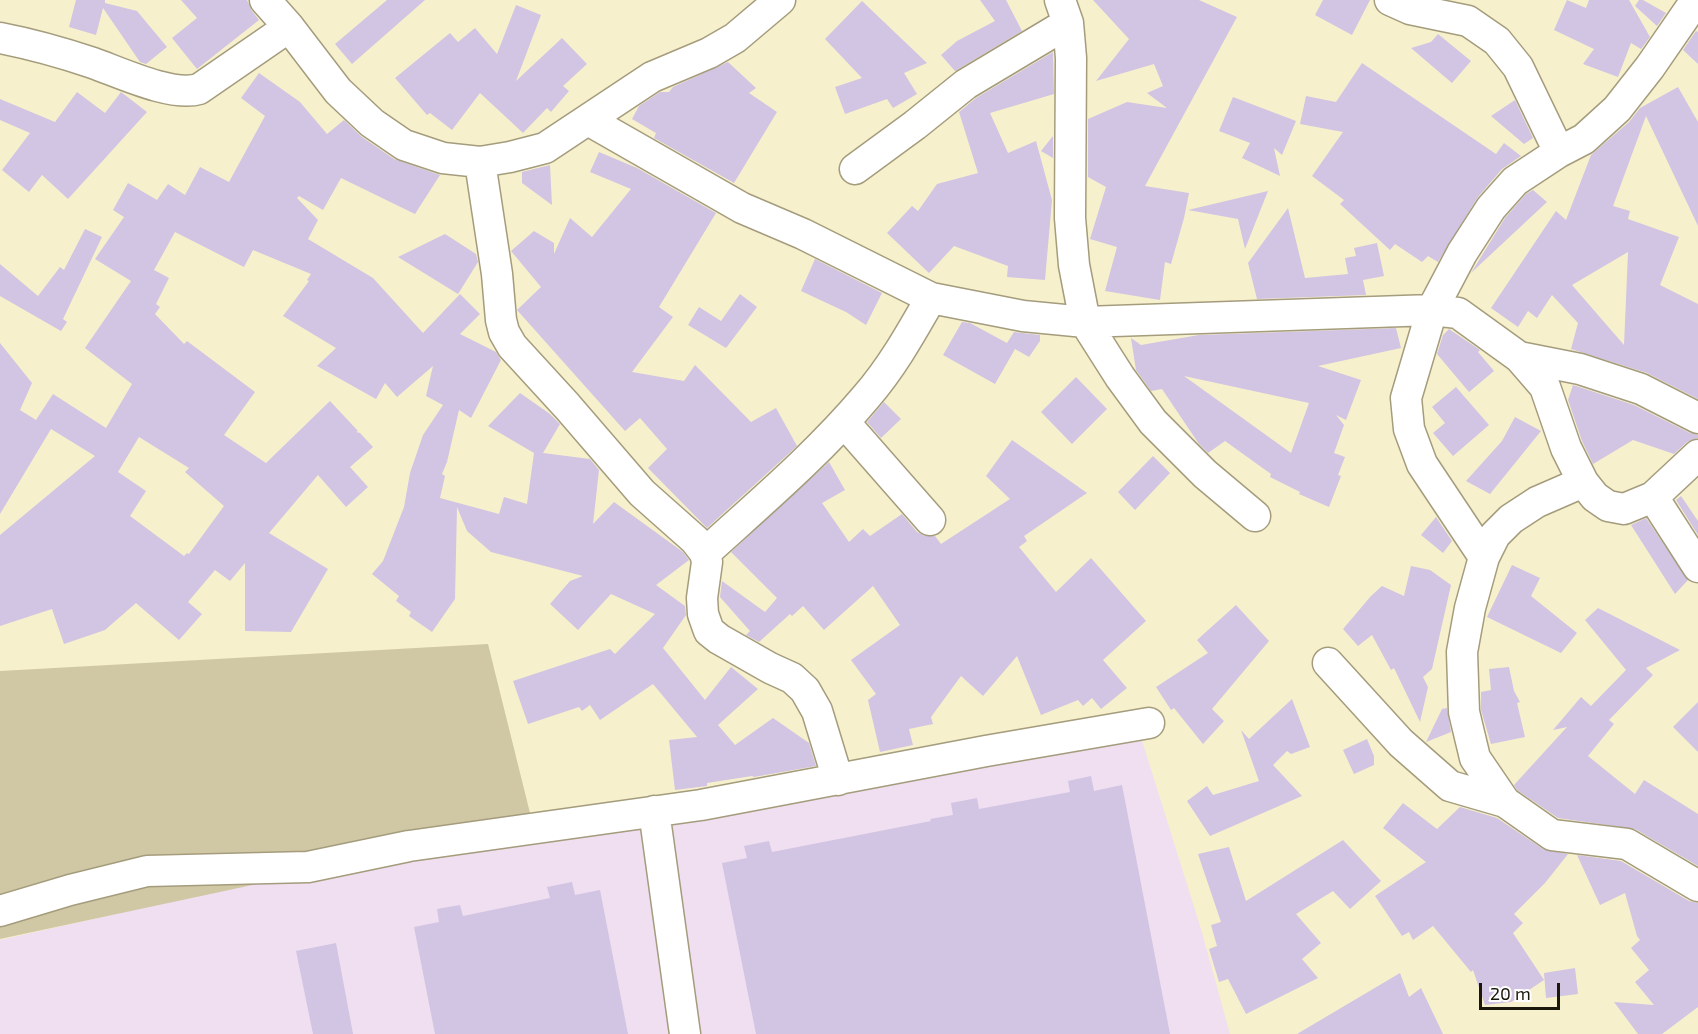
<!DOCTYPE html>
<style>
body{margin:0}
#map{position:relative;width:1698px;height:1034px;overflow:hidden;background:#f7f0cd;font-family:"Exo 2",sans-serif}
canvas{display:block}
.scale{position:absolute;left:1479px;top:983px;width:81px;height:27px;box-sizing:border-box;border:3px solid #1a170b;border-top:0;padding-left:8px;font-size:18px;line-height:21px;white-space:nowrap;color:#1a170b;-webkit-text-stroke:4px #fff;paint-order:stroke}
</style>
<div id="map">
<canvas width="1698" height="1034"></canvas>
<div class="scale">20 m</div>
</div>
<script>
const ctx = document.querySelector('canvas').getContext('2d');
ctx.lineJoin = 'round';
function paint(path, color) {
  ctx.fillStyle = color;
  ctx.fill(path, 'evenodd');
}
function trace(path, color, width, dash) {
  ctx.strokeStyle = color;
  ctx.lineWidth = width;
  ctx.lineCap = dash ? 'butt' : 'round';
  ctx.setLineDash(dash || []);
  ctx.stroke(path);
}
paint(new Path2D(`
 M1134 715 1201 929 1230 1034H0V940L248 884Z`), '#f0dff0');
paint(new Path2D(`
 M488 644 533 825 0 939V671Z`), '#d0c8a5');
paint(new Path2D(`
 M76 0H105V3L137 11 167 47 146 64 140 62 103 8 96 35 69 27Z
 M181 0H247L252 11 259 20 197 69 172 38 197 18Z
 M387 0H425L352 64 335 44Z
 M980 0H1006L1022 31 955 71 941 55 957 41 995 21Z
 M1093 0H1199L1237 17 1145 186 1189 193 1184 218 1171 264 1165 262 1160 300 1105 291 1117 247 1090 239 1106 187 1088 177V119L1127 102 1167 108 1147 93 1163 86 1154 64 1096 81 1129 39Z
 M1323 0H1370L1352 35 1315 15Z
 M1567 0 1586 8 1589 0H1629L1650 37 1641 49 1631 43 1618 77 1583 64 1594 49 1554 30Z
 M1639 0H1643L1666 13 1657 26 1635 6Z
 M862 1 927 63 904 73 917 94 893 108 887 99 845 114 835 87 862 78 825 39Z
 M516 5 541 15 516 81 562 38 587 64 563 86 569 91 551 112 547 108 523 133 480 93 452 130 430 113 427 115 395 78 450 33 458 42 475 28 497 54Z
 M1696 31 1698 32V64L1683 50Z
 M1438 34 1471 61 1452 83 1411 48 1431 42Z
 M1053 52 1054 94 990 113 1008 153 1036 141 1052 200 1045 280 1007 277 1008 266 954 246 929 273 887 233 912 206 918 211 937 184 978 173 959 112 976 98Z
 M728 62 756 88 749 93 777 112 734 183 654 138 656 133 632 119 639 106 660 92H669L673 87Z
 M1362 63 1496 154 1504 143 1521 156 1502 169 1478 197 1438 262 1428 256 1422 262 1395 244 1390 250 1340 204 1344 200 1312 176 1343 132 1300 124 1306 96 1336 102Z
 M259 73 300 102 327 134 344 120 362 137 394 159 440 175 415 214 341 178 323 210 299 196 297 198 318 220 308 239 373 278 423 333 460 294 480 314 460 334 496 352 501 360 471 418 459 410 447 462 442 474 445 476 440 498 499 514 504 497 527 504 534 453 488 426 520 393 550 414 560 424 543 453 590 459 599 470 593 524 614 502 683 552 689 560 656 585 685 606 686 615 663 648 705 700 731 667 758 689 718 725 735 745 773 718 809 743 816 766 754 777 752 776 707 783V786L675 790 669 740 697 737 653 684 600 720 590 705 582 711 579 707 528 724 513 681 610 649 615 654 655 614 611 594 578 630 550 604 570 581 583 576 491 552 467 531 457 507 455 599 432 632 409 616 411 612 396 601 399 596 372 574 383 561 404 507 410 473 423 435 443 405 426 396 433 366 397 397 385 383 376 399 317 366 336 348 283 316 309 281 307 280 311 274 253 250 244 267 175 232 154 270 169 278 156 304 160 307 155 314 184 344 187 341 255 392 224 435 266 463 330 401 358 431 356 432 360 433 373 447 350 467 368 487 346 507 318 475 269 533 328 569 291 632 245 631V563L230 581 215 570 188 602 202 614 179 640 136 603 105 630 64 644 52 609 0 626V535L95 456 51 429 0 514V343L32 383 20 410 36 420 53 394 106 428 132 384 85 348 131 281 95 259 124 217 113 210 128 183 157 200 168 184 185 195 200 167 229 182 265 116 241 98ZM139 437 189 468 185 472 224 506 189 554 187 553 184 556 130 516 146 491 118 472Z
 M1678 87 1698 122V226L1646 116 1613 206 1630 211 1628 219 1679 237 1660 285 1698 304V399L1647 373 1571 349 1578 323 1552 295 1537 318 1528 311 1518 327 1491 308 1556 211 1566 220 1591 155 1629 122 1640 108ZM1628 252 1624 345 1572 285Z
 M77 92 105 113 121 92 147 112 68 199 42 175 29 192 2 170 30 133 0 120V99L55 122Z
 M1233 97 1296 121 1282 155 1274 148 1280 176 1242 158 1250 143 1219 131Z
 M1515 100 1533 138 1524 144 1491 116Z
 M1053 136V158L1041 151Z
 M599 152 637 168 716 213 659 307 673 317 632 372 684 381 695 365 751 422 776 408 797 446 707 528 648 468 667 449 640 418 625 431 517 310 541 287 511 251 534 231 554 243V254L570 218 592 237 631 189 590 172Z
 M550 165 552 205 522 183V172Z
 M1533 190 1547 202 1471 273 1505 218 1526 194Z
 M1268 191 1245 249 1238 219 1188 210Z
 M1288 208 1305 278 1348 274 1345 258 1356 256 1354 248 1377 243 1384 276 1363 280 1366 295 1257 299 1248 263Z
 M85 229 102 237 63 319 67 322 61 331 0 296V264L38 296 60 267 64 270Z
 M445 234 476 254 478 262 458 294 398 257Z
 M815 259 882 293 866 325 846 312 801 291Z
 M740 294 757 307 726 348 688 325 699 307 721 321Z
 M962 322 970 323 1007 343 1014 332 1040 335V341L1029 357 1015 349 995 384 943 355Z
 M1396 328 1401 348 1318 366 1361 380 1346 420 1336 415 1344 425 1334 453 1345 457 1338 475 1341 476 1329 507 1299 494 1300 492 1270 477 1271 474 1225 441 1208 453 1199 444 1162 389 1151 391 1136 370 1131 338 1141 345 1199 335ZM1184 376 1309 403 1291 453Z
 M1449 329 1480 350 1478 352 1494 371 1469 392 1437 354 1443 335Z
 M1076 377 1107 409 1072 444 1041 412Z
 M1573 385 1634 405 1690 433 1698 435V438L1687 442 1674 454 1633 440 1593 464 1582 441 1568 400Z
 M1456 387 1489 425 1453 456 1433 433 1445 423 1432 407Z
 M884 402 901 419 881 438 867 422Z
 M1515 417 1541 431 1490 494 1466 481 1502 441Z
 M1012 440 1087 493 1024 536 1027 541 1019 547 1056 592 1091 558 1146 621 1103 660 1127 688 1101 709 1092 698 1083 706 1078 700 1041 715 1017 656 983 696 961 676 931 717 933 724 909 729 913 745 880 752 868 700 876 694 851 660 900 625 873 586 824 630 803 606 792 616 790 614 759 642 746 635 750 631 720 597 722 581 765 612 777 598 731 552 829 462 845 490 822 503 849 542 863 529 870 536 902 514 917 532 925 536H935L941 544 1010 499 986 476Z
 M1153 456 1170 473 1135 510 1118 492Z
 M1681 496 1698 521V535L1676 500Z
 M1436 517 1452 541 1443 553 1421 535Z
 M1646 518 1688 580 1675 594 1631 525Z
 M1512 565 1540 578 1531 596 1577 633 1561 653 1487 617Z
 M1411 566 1430 570 1451 585 1432 669 1423 677 1428 687 1420 722 1394 668 1391 670 1372 635 1358 646 1343 629 1371 596 1382 586 1404 596Z
 M1236 605 1269 641 1212 709 1224 721 1203 744 1174 708 1171 710 1156 687 1208 653 1197 640Z
 M1598 608 1680 650 1646 668 1653 675 1609 720 1614 724 1588 756 1635 794 1644 780 1698 814V866L1635 829 1558 818 1517 790 1514 785 1567 727 1553 730 1581 697 1591 706 1626 670 1585 620Z
 M1509 667 1514 691 1520 702 1517 703 1525 737 1491 744 1481 710V692L1491 690 1489 669Z
 M1292 699 1310 747 1291 754 1287 751 1273 765 1302 796 1210 836 1187 801 1207 786 1213 795 1259 781 1241 730 1249 739Z
 M1698 702V752L1673 727Z
 M1447 708 1451 732 1426 742 1442 709Z
 M1367 739 1374 756V765L1354 774 1343 750Z
 M1091 776 1094 791 1122 785 1170 1034H756L722 863 747 858 744 846 769 841 772 852 931 821 930 819 953 815 951 803 977 798 979 809 1070 792 1068 781Z
 M1403 803 1437 829 1460 807 1497 818 1543 849 1568 854 1545 883 1514 914 1523 923 1513 933 1544 980 1511 1002 1485 1005 1473 970 1471 972 1433 926 1413 940 1409 932 1402 936 1375 896 1426 862 1383 828Z
 M1343 840 1381 881 1350 909 1333 891 1296 914 1321 943 1302 959 1318 978 1246 1014 1228 979 1219 982 1209 949 1217 946 1211 925 1221 922 1198 854 1229 847 1246 901Z
 M1577 855 1621 861 1689 901 1698 903V1007L1662 1034H1638L1614 1002 1654 1005 1635 982 1649 970 1631 948 1640 940 1637 936 1625 893 1600 905Z
 M572 882 575 895 600 890 628 1034H435L414 927 439 922 437 909 460 905 463 916 550 898 547 887Z
 M336 943 353 1034H313L296 951Z
 M1575 968 1578 994 1546 998 1544 973Z
 M1400 973 1409 997 1421 988 1443 1034H1297Z`), '#d2c4e3');
const street = new Path2D(`
 M265 0 289 27 338 91 372 123 404 145 443 158 480 162 510 157 545 148 652 77 709 53 735 38 780 0
 M1060 0 1068 23 1071 58 1070 218 1074 265 1085 322 1120 377 1153 422 1205 474 1255 516
 M1390 0 1410 9 1468 21 1497 41 1518 67 1559 152
 M0 38C31 44 63 53 93 63 121 73 172 97 199 89L289 27
 M588 120 742 208 803 234 931 298 1023 316 1085 322 1432 310 1458 313 1519 357 1545 387 1566 448 1583 482 1595 497 1608 506 1624 509 1653 497 1698 455
 M480 162 497 274 501 320 504 332 512 346 567 406 642 493 695 540 705 553 707 562 702 598 703 614 709 631 719 639 770 668 792 678 805 690 817 711 838 780
 M855 169 915 125 966 84 1068 23
 M1519 357 1580 369 1641 389 1698 418
 M844 422 930 520
 M1583 482 1537 502 1511 519 1495 535 1484 557 1470 608 1462 652 1464 712 1475 758 1505 802 1552 835 1627 844 1698 886
 M1653 497 1698 567
 M705 553C760 503 818 454 866 397 892 367 911 333 931 298
 M1484 557 1422 464 1409 429 1406 398 1432 310 1462 253 1491 208 1515 181 1559 152 1584 139 1617 109 1650 67 1692 6
 M1328 663 1401 743 1450 786 1505 802
 M654 811 685 1034
 M0 911 70 890 147 871 308 867 409 846 701 805 986 751 1149 723`);
trace(street, '#a49c7c', 33);
trace(street, '#fff', 30);
</script>
